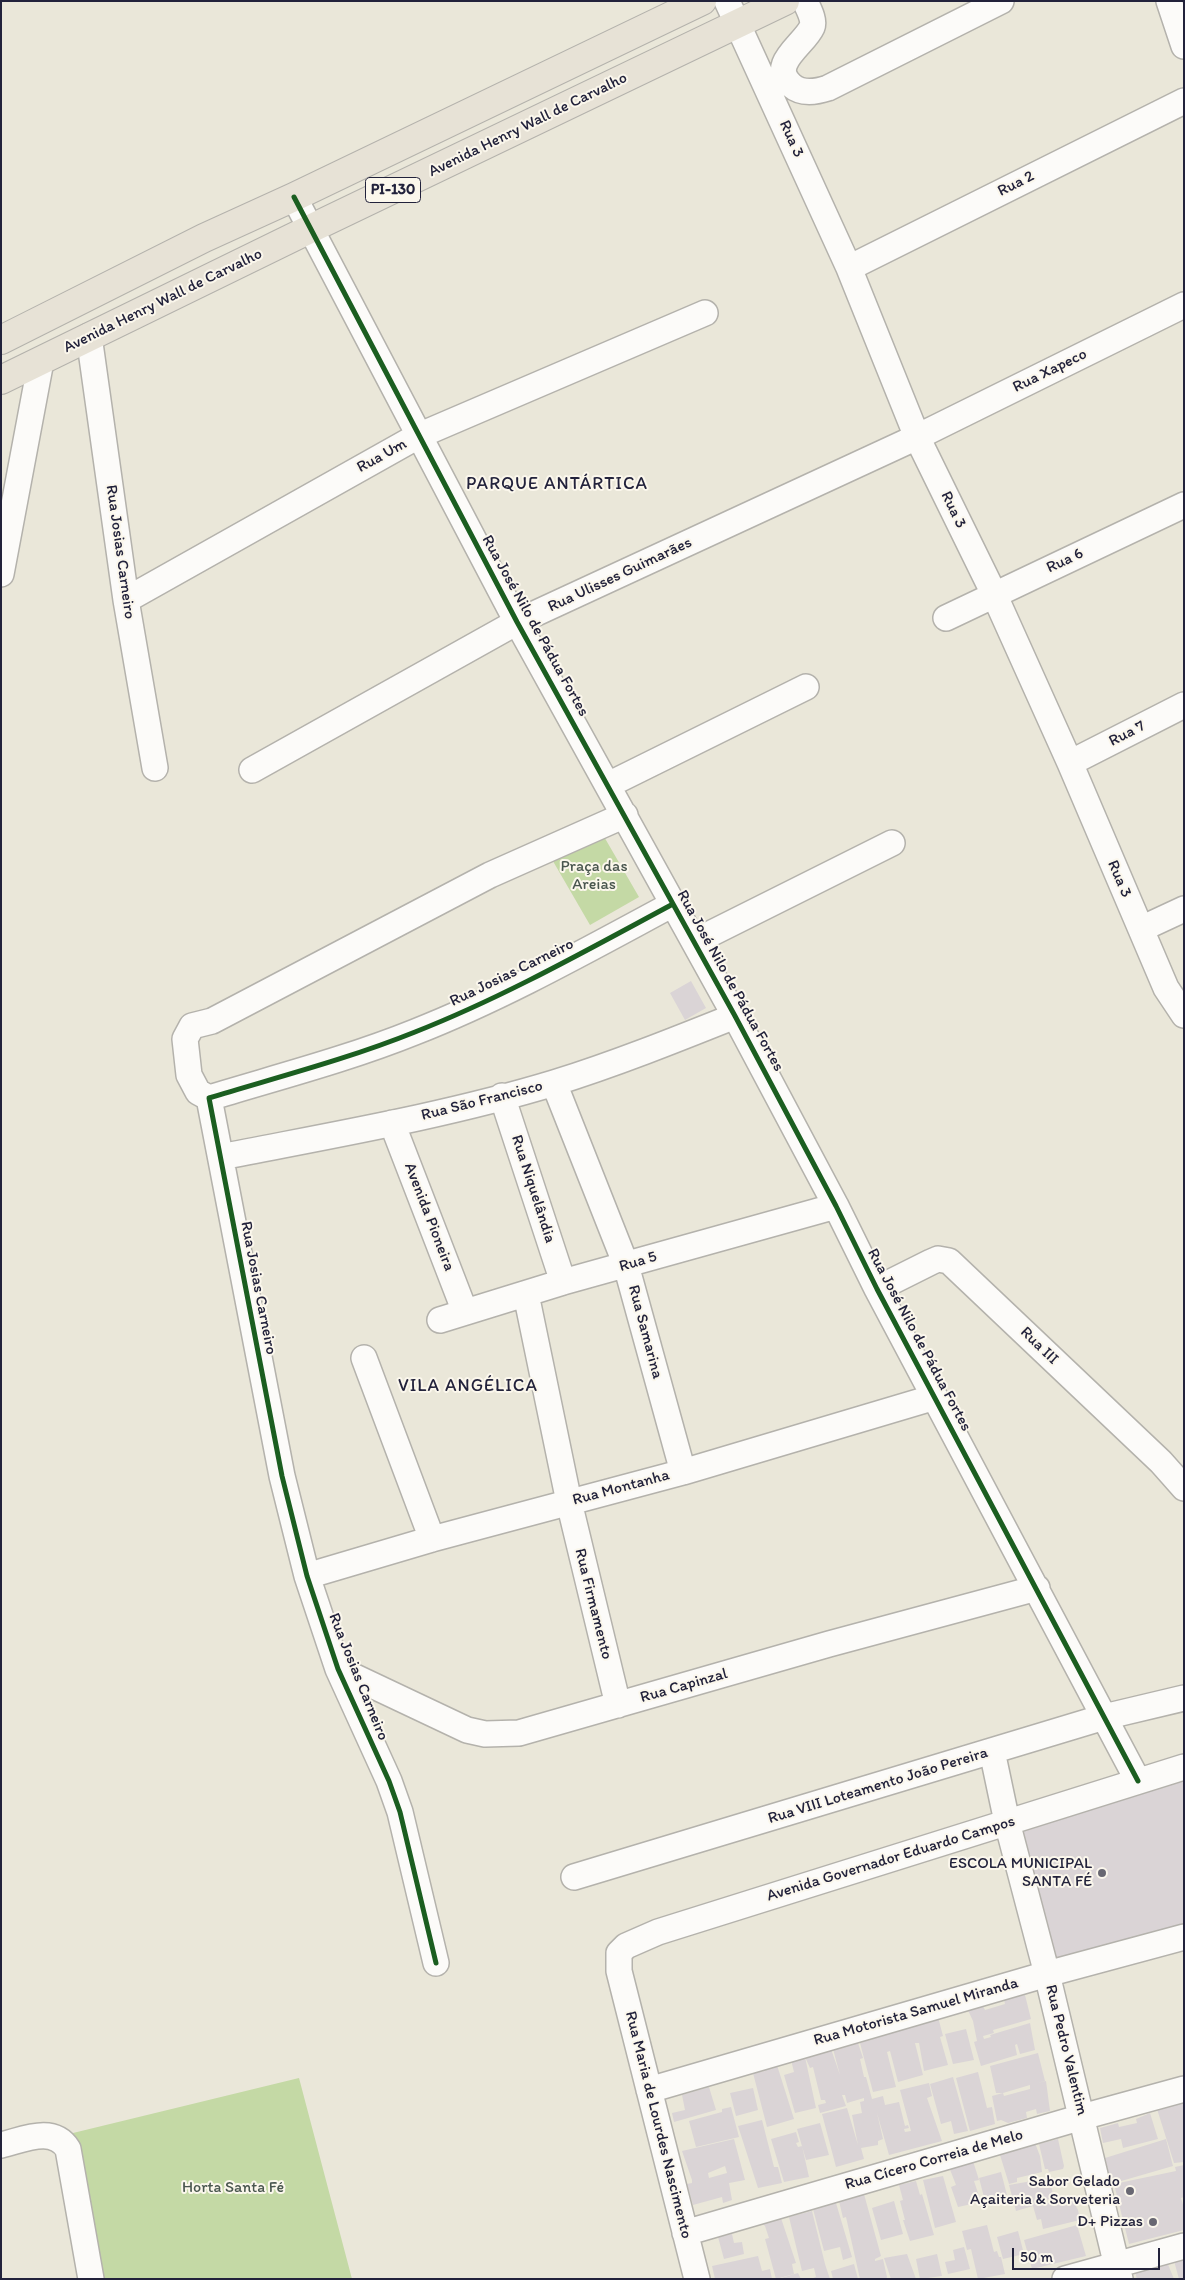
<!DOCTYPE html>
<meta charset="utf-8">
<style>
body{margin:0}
#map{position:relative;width:1185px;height:2280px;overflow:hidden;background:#eae7d9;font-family:Itim,sans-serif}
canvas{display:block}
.frame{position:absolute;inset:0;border:2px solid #22223b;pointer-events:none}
.scale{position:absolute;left:1012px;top:2248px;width:148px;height:22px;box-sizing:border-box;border:2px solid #22223b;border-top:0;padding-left:6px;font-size:15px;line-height:18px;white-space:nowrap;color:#22223b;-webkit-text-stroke:4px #fbf7ec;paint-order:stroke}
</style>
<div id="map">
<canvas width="1185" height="2280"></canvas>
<div class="frame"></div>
<div class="scale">50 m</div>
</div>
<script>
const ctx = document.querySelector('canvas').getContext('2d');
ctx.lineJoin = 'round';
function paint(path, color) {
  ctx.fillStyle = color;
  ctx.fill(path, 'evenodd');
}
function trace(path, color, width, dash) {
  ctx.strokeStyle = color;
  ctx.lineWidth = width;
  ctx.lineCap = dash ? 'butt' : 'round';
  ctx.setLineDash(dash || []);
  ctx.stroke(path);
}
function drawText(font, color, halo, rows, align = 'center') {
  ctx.font = font + ' Itim,sans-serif';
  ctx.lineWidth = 4;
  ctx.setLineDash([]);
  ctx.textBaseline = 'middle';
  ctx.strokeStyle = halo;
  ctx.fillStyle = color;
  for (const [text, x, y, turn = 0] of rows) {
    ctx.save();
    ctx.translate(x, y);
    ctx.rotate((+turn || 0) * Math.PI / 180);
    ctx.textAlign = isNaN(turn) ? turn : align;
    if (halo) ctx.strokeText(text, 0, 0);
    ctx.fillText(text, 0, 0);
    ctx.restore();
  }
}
paint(new Path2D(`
 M599 828 639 897 590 925 550 856Z
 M299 2078 352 2279H99L73 2133Z`), '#c4d9a5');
paint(new Path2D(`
 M691 981 706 1008 685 1020 670 993Z
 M1184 1776V1924L1045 1966 1007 1822Z
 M1025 1995 1031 2019 993 2030 994 2033 983 2036 984 2039 991 2037 990 2035 1030 2023 1035 2050 1020 2054 1017 2044 1015 2045 1017 2055 981 2066 974 2042 977 2041 973 2021 967 2008 982 2004 985 2010 1005 2004 1004 2000Z
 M938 2017 943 2036 940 2037 948 2065 924 2071 919 2043H915L923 2075 898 2082 890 2051 887 2052 896 2087 873 2092 860 2043 911 2027V2025Z
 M966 2029 974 2060 953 2064 945 2034Z
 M858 2043 863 2058 860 2059 864 2077H866L872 2099 883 2096 885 2105 899 2102 905 2126 908 2125 909 2128 904 2129 905 2132 911 2131 900 2090 929 2083 932 2096 927 2098 942 2141 889 2155 877 2113 883 2139 878 2141V2145L861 2148 864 2159 836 2167 822 2114 847 2108 858 2145 852 2115 862 2113 860 2102 864 2101V2098L847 2103 845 2095H842L846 2106 820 2113 818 2105 826 2103 825 2100H821L813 2067 810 2068 805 2057 816 2108 795 2113 784 2075 794 2072 791 2060 831 2049 840 2075 833 2049Z
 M1038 2053 1045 2081 1037 2083 1046 2081 1050 2111 1037 2114 1036 2109 1026 2112 1027 2118 1008 2123 1001 2120 997 2121 992 2096 1003 2093 1004 2096 1030 2089V2085L1003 2093H996L990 2066Z
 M776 2062 794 2119 767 2127 753 2073 765 2071 764 2065Z
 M978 2072 987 2108 992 2107 995 2124 970 2131 956 2078Z
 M953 2077 968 2131 954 2134 951 2121 941 2124 930 2084Z
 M709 2087 716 2110 674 2122 672 2113 685 2110 682 2095Z
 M753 2088 758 2110 736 2116 730 2093Z
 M1184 2102V2162L1174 2163 1157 2109Z
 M731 2107 739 2137 696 2147 689 2121 722 2112V2109Z
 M1150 2113 1158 2139 1123 2148 1121 2139 1103 2143 1100 2128 1118 2123 1119 2127 1137 2123 1136 2119Z
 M762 2120 774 2167H778L782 2183 758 2188 738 2126Z
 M820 2123 829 2155 806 2160 797 2129Z
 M796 2132 799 2142 796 2143 798 2147 802 2146 809 2177 784 2182 771 2139Z
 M734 2139 745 2180 729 2183 732 2200 723 2203 722 2197 693 2205 687 2184 692 2183V2180L682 2151ZM725 2166 727 2173 709 2178 708 2173Z
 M1058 2139 1064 2166 1063 2169 1049 2172 1048 2169H1045L1039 2144Z
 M1166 2139 1173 2166 1111 2184 1105 2158Z
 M1035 2143 1040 2156 1042 2172 1017 2178V2182L1009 2184 1000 2155 1011 2152V2149Z
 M973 2161 979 2180 974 2181 981 2202 958 2207 951 2187 956 2185 949 2167Z
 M1184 2165V2197L1181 2198 1184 2208V2230L1129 2244 1114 2184 1176 2171 1175 2167Z
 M1001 2172 1007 2195 985 2201 979 2178Z
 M943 2176 956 2222 935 2228 923 2180Z
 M1049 2178 1054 2198 1041 2201 1040 2205 1071 2197 1078 2210 1080 2220 1043 2229 1041 2219 1037 2220 1033 2206 1016 2211 1009 2185Z
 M916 2181 920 2195 922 2194 934 2235 910 2241 903 2220H905L900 2201 903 2200 899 2185Z
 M864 2194 881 2256 875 2259V2261L883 2259 887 2277 886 2279H860L846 2217 843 2218 839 2201Z
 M894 2201 903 2234 881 2240 872 2208Z
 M836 2203 852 2257 843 2260 840 2247 824 2251 813 2209Z
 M812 2211 825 2264 830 2279H811L816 2277 814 2268 802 2271 789 2217Z
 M781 2218 796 2263 792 2264 794 2274 776 2279 765 2239 769 2238 765 2226 762 2223Z
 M987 2225 994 2252 997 2251 999 2257H1001L1005 2274 978 2279 971 2249 967 2250 962 2231Z
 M1077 2225 1086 2256 1032 2269 1024 2240Z
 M1018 2231 1024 2254 1003 2259 997 2237Z
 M732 2234 734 2243 742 2242 744 2254 724 2259 718 2237Z
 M964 2247 970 2269 948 2274 945 2262 955 2260 953 2250Z
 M907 2254 916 2279H891L884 2258Z
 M937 2254 942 2276 920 2279 916 2259Z
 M1184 2255V2279H1179L1173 2257Z
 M758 2256 762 2271 770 2269 772 2279H715L712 2266Z
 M1167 2262 1174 2279H1137L1134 2269Z
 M854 2264 858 2279H833L831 2271Z
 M798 2273 801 2279H781V2278Z`), '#dad4d6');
const minor = new Path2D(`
 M727 1 849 268 917 437 994 594 1070 763 1166 988 1184 1015
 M805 1C808 8 815 20 812 27 804 45 768 64 791 85 801 94 816 92 828 88L1001 1
 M1169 1 1184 46
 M294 197 517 622 735 1016 836 1206 877 1289 1138 1781
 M849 268 1184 101
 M89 336 126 600 155 768
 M1 574 41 361
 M126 600 418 436 705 313
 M946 618 1184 505
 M1070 763 1184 705
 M252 770 517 622 917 437 1184 305
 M608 785 806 687
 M625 815 490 875 212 1021 192 1026 185 1039 189 1075 198 1092 209 1098C278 1077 348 1059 415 1032 504 997 589 949 673 904
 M1141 929 1184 909
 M694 942 892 843
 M554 1083 626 1265 683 1472
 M502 1096 563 1282
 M209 1098 282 1476 307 1576 338 1669 389 1781 400 1812 436 1963
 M392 1123 465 1312
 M221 1157C332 1135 445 1116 554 1083 615 1064 675 1040 735 1016
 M877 1289 931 1262 938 1259 949 1261 1161 1462 1184 1488
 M526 1294 569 1502 618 1705
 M440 1320 563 1282 836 1206
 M364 1358 432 1539
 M307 1576 432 1539 683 1472 935 1397
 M338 1669 467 1730 485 1734 519 1733 829 1644 1037 1588
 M992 1751 1007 1822 1047 1974 1120 2279
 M574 1877 1104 1717 1184 1698
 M649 2090 1047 1974 1184 1937
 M1 2145C23 2140 53 2125 68 2149L91 2279
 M685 2233 1082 2117 1184 2089
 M697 2279 619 1971V1953L626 1946 658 1932 1184 1767
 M1065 2279 1184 2246`);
const major = new Path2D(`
 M1 340 204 238 294 197 702 1
 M1 380 310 229 785 1`);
trace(minor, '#b4b2ac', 28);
trace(major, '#b4b2ac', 30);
trace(minor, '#fcfbf9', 25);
trace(major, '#e7e2d6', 28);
trace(new Path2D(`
 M294 197 517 622 735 1016 836 1206 877 1289 1138 1781
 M436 1963 400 1812 389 1781 338 1669 307 1576 282 1476 209 1098C278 1077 348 1059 415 1032 504 997 589 949 673 904`), '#1b5e20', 5);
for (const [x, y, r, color] of [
 [1102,1873,5,"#686772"],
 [1130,2191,5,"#686772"],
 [1153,2222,5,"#686772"]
]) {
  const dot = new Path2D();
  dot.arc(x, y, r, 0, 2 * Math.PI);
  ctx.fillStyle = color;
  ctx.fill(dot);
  trace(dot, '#fbf7ec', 2);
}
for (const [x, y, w] of [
 [393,190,55]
]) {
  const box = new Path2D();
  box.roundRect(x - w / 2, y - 12.5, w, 25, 4);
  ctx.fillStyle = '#fbf7ec';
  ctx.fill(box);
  trace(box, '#22223b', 1);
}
drawText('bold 15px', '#22223b', null, [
 ["PI-130",393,190]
]);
drawText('16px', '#22223b', '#fbf7ec', [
 ["Avenida Henry Wall de Carvalho",528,125,-26],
 ["Rua 3",791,139,66],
 ["Rua 2",1016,184,-27],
 ["Avenida Henry Wall de Carvalho",163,301,-26],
 ["Rua Xapeco",1050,371,-26],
 ["Rua Um",382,456,-29],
 ["Rua 3",953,510,64],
 ["Rua Josias Carneiro",120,552,82],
 ["Rua 6",1065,561,-25],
 ["Rua Ulisses Guimarães",620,575,-25],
 ["Rua José Nilo de Pádua Fortes",535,626,61],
 ["Rua 7",1127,734,-27],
 ["Rua 3",1119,879,67],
 ["Rua Josias Carneiro",512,973,-26],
 ["Rua José Nilo de Pádua Fortes",730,981,61],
 ["Rua São Francisco",482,1101,-14],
 ["Rua Niquelândia",533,1189,72],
 ["Avenida Pioneira",429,1217,69],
 ["Rua 5",638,1262,-16],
 ["Rua Josias Carneiro",258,1288,79],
 ["Rua Samarina",645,1332,75],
 ["Rua José Nilo de Pádua Fortes",919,1340,62],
 ["Rua III",1039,1346,44],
 ["Rua Montanha",621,1488,-15],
 ["Rua Firmamento",593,1604,76],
 ["Rua Josias Carneiro",358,1677,68],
 ["Rua Capinzal",684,1686,-16],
 ["Rua VIII Loteamento João Pereira",878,1786,-17],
 ["Avenida Governador Eduardo Campos",891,1859,-17],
 ["Rua Motorista Samuel Miranda",916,2012,-16],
 ["Rua Pedro Valentim",1066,2050,76],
 ["Rua Maria de Lourdes Nascimento",658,2125,76],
 ["Rua Cícero Correia de Melo",934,2160,-16]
]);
drawText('16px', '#49564e', '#fbf7ec', [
 ["Praça das",594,867],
 ["Areias",594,885],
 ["Horta Santa Fé",233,2188]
]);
drawText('16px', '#22223b', '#fbf7ec', [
 ["ESCOLA MUNICIPAL",1092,1864],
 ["SANTA FÉ",1092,1882],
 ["Sabor Gelado",1120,2182],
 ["Açaiteria & Sorveteria",1120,2200],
 ["D+ Pizzas",1143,2222]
], 'right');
ctx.letterSpacing = '1px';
drawText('18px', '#22223b', '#fbf7ec', [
 ["PARQUE ANTÁRTICA",557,484],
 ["VILA ANGÉLICA",468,1386]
]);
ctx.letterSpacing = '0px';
</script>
